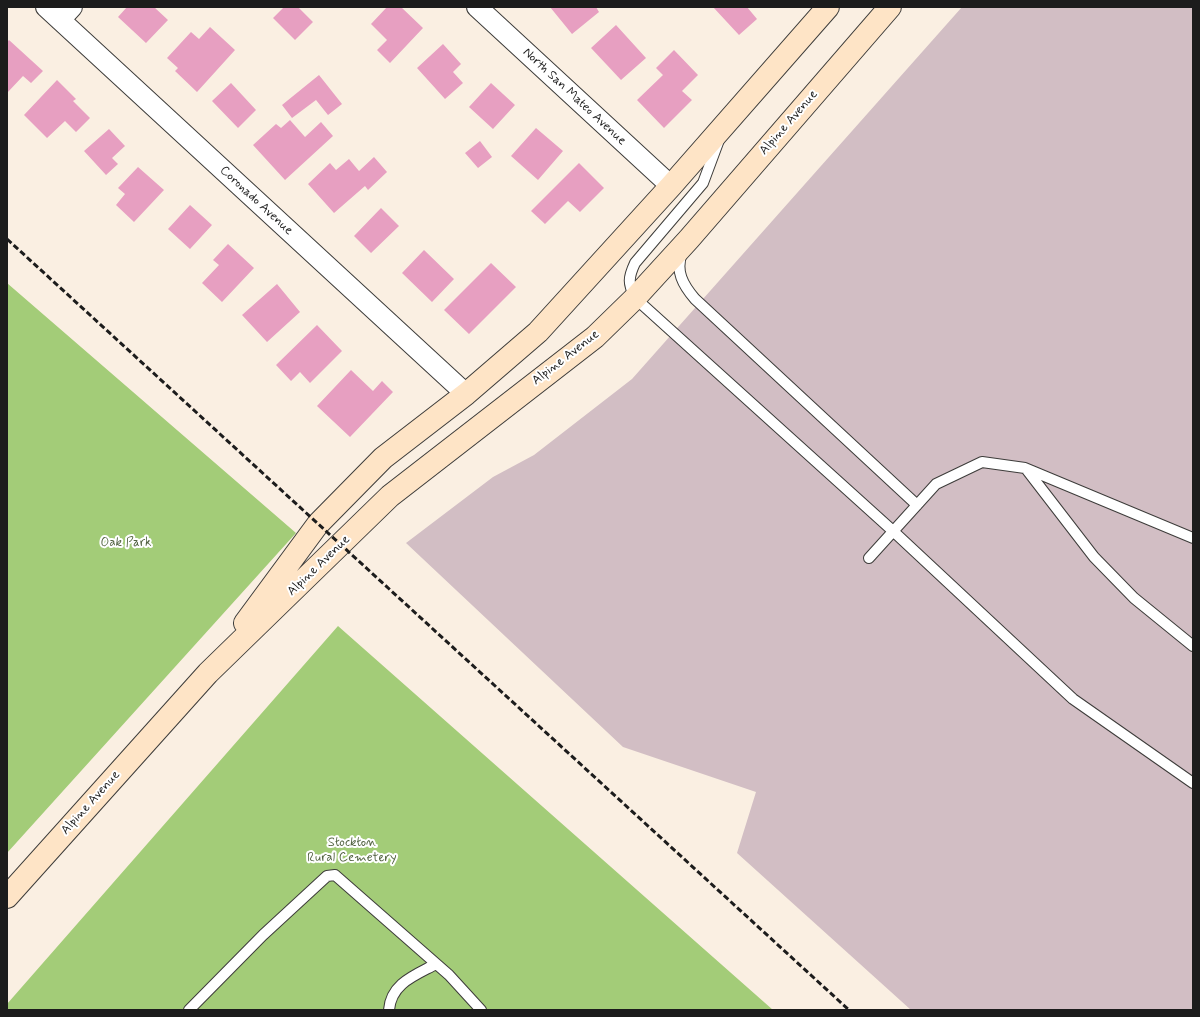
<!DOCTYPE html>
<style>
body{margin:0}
#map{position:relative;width:1200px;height:1017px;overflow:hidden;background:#faefe2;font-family:Mynerve,sans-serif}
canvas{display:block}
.frame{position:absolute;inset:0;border:8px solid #1c1c1c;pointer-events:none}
</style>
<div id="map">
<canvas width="1200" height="1017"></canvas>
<div class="frame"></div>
</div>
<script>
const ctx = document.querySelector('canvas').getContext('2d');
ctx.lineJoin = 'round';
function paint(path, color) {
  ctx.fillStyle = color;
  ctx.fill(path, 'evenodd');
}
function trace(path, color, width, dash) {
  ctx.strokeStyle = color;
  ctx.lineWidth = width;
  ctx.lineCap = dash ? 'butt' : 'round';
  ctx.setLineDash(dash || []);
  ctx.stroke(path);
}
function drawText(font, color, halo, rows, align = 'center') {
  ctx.font = font + ' Mynerve,sans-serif';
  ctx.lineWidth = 4;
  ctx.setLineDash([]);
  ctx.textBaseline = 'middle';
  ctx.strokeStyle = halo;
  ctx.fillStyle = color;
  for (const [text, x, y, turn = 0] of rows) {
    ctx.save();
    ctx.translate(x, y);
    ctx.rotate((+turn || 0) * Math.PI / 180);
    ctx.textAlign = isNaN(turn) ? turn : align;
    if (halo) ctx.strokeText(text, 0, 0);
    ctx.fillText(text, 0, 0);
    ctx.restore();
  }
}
paint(new Path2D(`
 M962 7H1193V1010H911L737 853 756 792 623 747 406 543 493 477 534 455 632 379Z`), '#d2bec4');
paint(new Path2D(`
 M7 283 296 533 7 853Z
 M338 626 773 1010H7V1004Z`), '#a3cc78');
paint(new Path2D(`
 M127 7H154L168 20 146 43 118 17Z
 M284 7H298L313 22 295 40 273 18Z
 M387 7H401L423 28 390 63 377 50 387 40 371 24Z
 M550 7H596L599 12 572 34Z
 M713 7H747L757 19 739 35Z
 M616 25 646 58 621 80 591 48Z
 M210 27 235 50 197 92 175 71 178 68 167 58 191 32 199 39Z
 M9 40 43 71 31 83 23 76 7 93V42Z
 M443 44 461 64 453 72 463 83 445 99 417 68Z
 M674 50 698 75 682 91 692 100 664 128 637 100 663 75 656 68Z
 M319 75 342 104 328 115 316 100 292 118 282 105Z
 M57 80 76 99 73 101 90 118 76 132 65 121 47 138 24 115Z
 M231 83 256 110 238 128 212 101Z
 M491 83 515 105 493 129 469 107Z
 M290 120 305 137 321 122 333 136 285 180 253 145 276 124 281 128Z
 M536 128 563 151 538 180 511 156Z
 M109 129 125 146 112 158 118 164 106 175 84 151Z
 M480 141 492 157 478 168 465 153Z
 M374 157 387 172 368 190 365 186 334 213 308 184 330 163 336 170 349 159 359 171Z
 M579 163 604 188 580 212 568 201 545 224 531 211Z
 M138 167 164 190 134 222 116 205 125 194 118 188Z
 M190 205 212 225 190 249 168 229Z
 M381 208 399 226 371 253 354 236Z
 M228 244 254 268 222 302 202 283 219 265 213 260Z
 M424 250 454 279 432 302 402 273Z
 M491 263 516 287 469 334 444 310Z
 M277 284 300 312 267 342 242 315Z
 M317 325 342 351 310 383 300 372 291 381 276 365Z
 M351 370 373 391 382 381 393 392 350 437 317 406Z`), '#e79fc1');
const lane = new Path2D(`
 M719 140 703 183 635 263C628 278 628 283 635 298L893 531 1073 699 1193 783
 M682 253C675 271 683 285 695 299L917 505
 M1027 470 1094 557 1134 598 1193 646
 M869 558 936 484 982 462 1025 468 1193 538
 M189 1010 263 935 327 876 335 875 449 975 481 1010
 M389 1010C391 983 416 975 436 964`);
const street = new Path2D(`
 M46 7 466 394
 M477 7 671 186
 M60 20 72 7`);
const secondary = new Path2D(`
 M245 623 318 524 383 458 466 394 538 332 671 186 828 7
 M7 897 208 673 390 496 595 337 635 298 689 239 890 7`);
trace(lane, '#3d3c3a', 12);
trace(street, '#3d3c3a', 22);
trace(secondary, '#3d3c3a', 24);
trace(lane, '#fff', 10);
trace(street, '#fff', 20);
trace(secondary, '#fee4c6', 22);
trace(new Path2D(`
 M7 239 849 1010`), '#1c1c1c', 3, [6, 3]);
drawText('13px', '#1c1c1c', '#fff', [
 ["North San Mateo Avenue",574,97,43],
 ["Alpine Avenue",789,123,-49],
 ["Coronado Avenue",256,201,43],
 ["Alpine Avenue",566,358,-38],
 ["Alpine Avenue",319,566,-44],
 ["Alpine Avenue",91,803,-48]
]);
drawText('13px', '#526241', '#fff', [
 ["Oak Park",126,543],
 ["Stockton",352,843],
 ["Rural Cemetery",352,858]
]);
</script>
